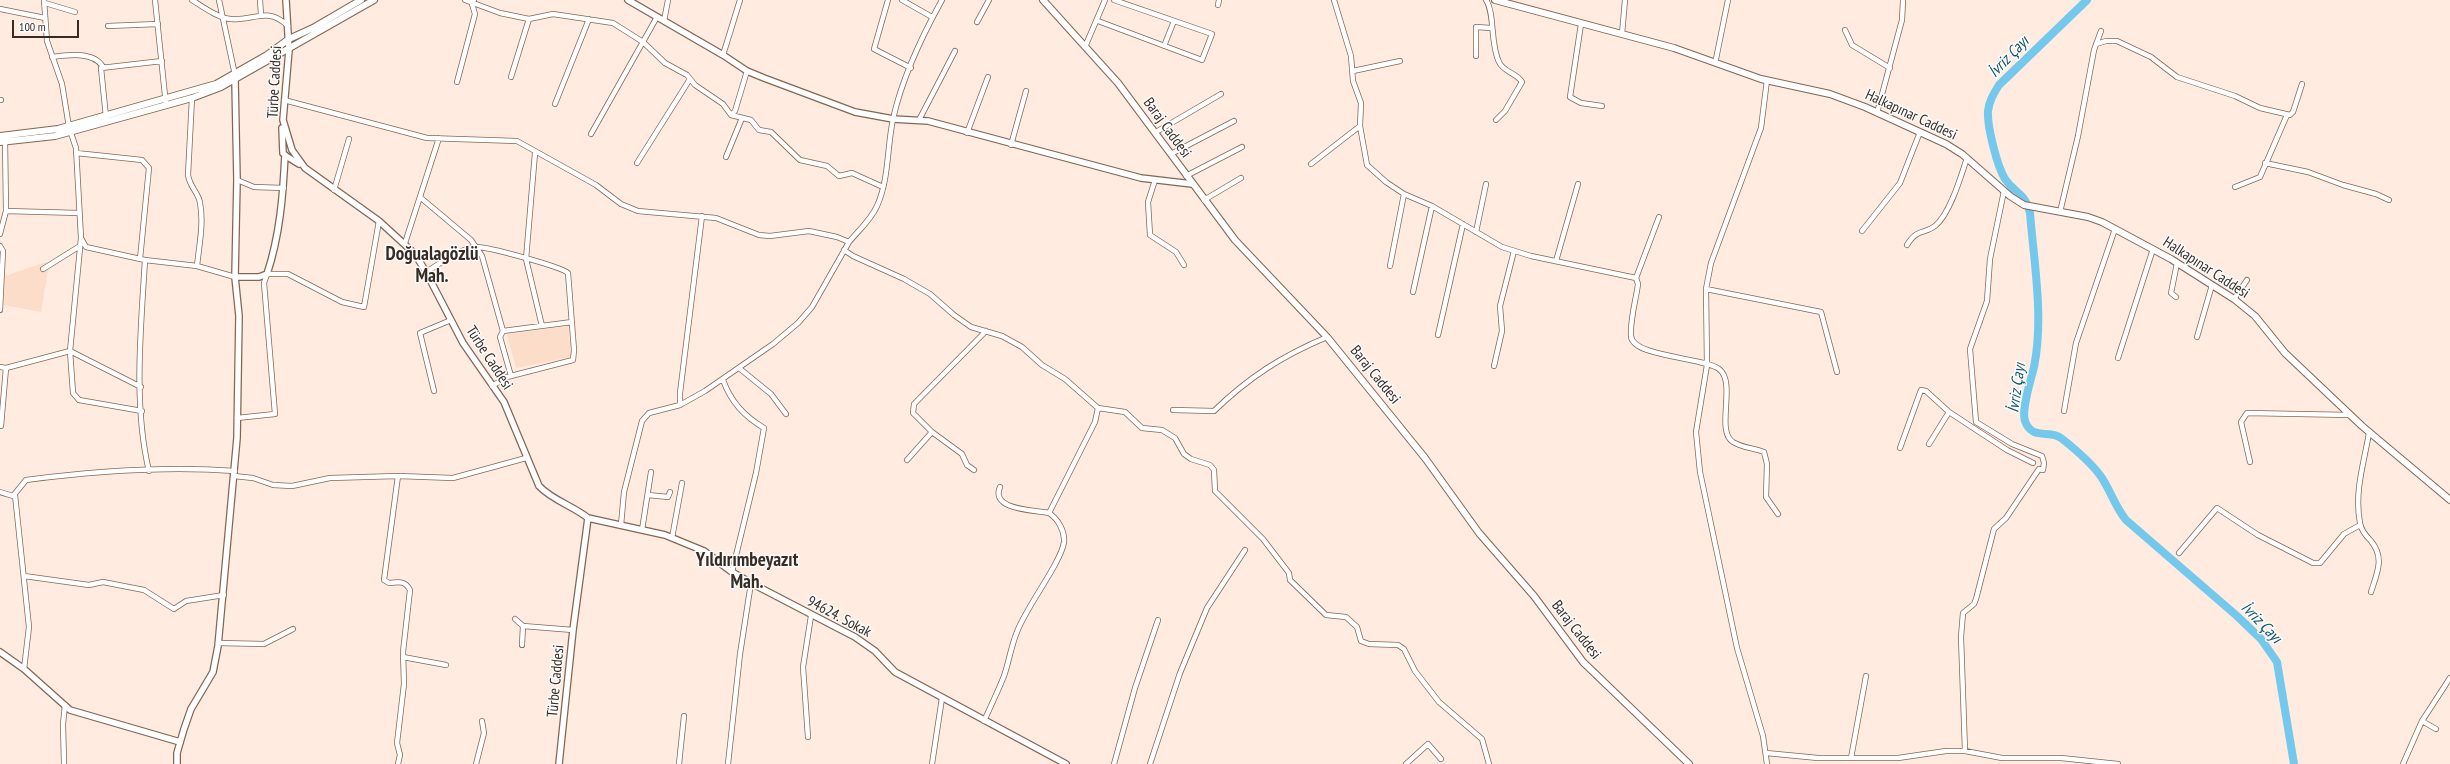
<!DOCTYPE html>
<meta charset="utf-8">
<style>
body{margin:0}
#map{position:relative;width:2450px;height:764px;overflow:hidden;background:#ffebdf;font-family:"PT Sans Narrow",sans-serif}
canvas{display:block}
.scale{position:absolute;left:12px;top:20px;width:67px;height:18px;box-sizing:border-box;border:2px solid #372b24;border-top:0;padding-left:5px;font-size:12px;line-height:14px;white-space:nowrap;color:#372b24;-webkit-text-stroke:3px #fdfdfd;paint-order:stroke}
</style>
<div id="map">
<canvas width="2450" height="764"></canvas>
<div class="scale">100 m</div>
</div>
<script>
const ctx = document.querySelector('canvas').getContext('2d');
ctx.lineJoin = 'round';
function paint(path, color) {
  ctx.fillStyle = color;
  ctx.fill(path, 'evenodd');
}
function trace(path, color, width, dash) {
  ctx.strokeStyle = color;
  ctx.lineWidth = width;
  ctx.lineCap = dash ? 'butt' : 'round';
  ctx.setLineDash(dash || []);
  ctx.stroke(path);
}
function drawText(font, color, halo, rows, align = 'center') {
  ctx.font = font + ' "PT Sans Narrow",sans-serif';
  ctx.lineWidth = 3;
  ctx.setLineDash([]);
  ctx.textBaseline = 'middle';
  ctx.strokeStyle = halo;
  ctx.fillStyle = color;
  for (const [text, x, y, turn = 0] of rows) {
    ctx.save();
    ctx.translate(x, y);
    ctx.rotate((+turn || 0) * Math.PI / 180);
    ctx.textAlign = isNaN(turn) ? turn : align;
    if (halo) ctx.strokeText(text, 0, 0);
    ctx.fillText(text, 0, 0);
    ctx.restore();
  }
}
paint(new Path2D(`
 M46 262 48 270 41 312 4 305 5 276Z
 M568 326 571 357 516 368 507 334Z`), '#fcddc9');
trace(new Path2D(`
 M2087 0 1999 85C1994 93 1989 101 1988 111 1987 126 1997 166 2005 179 2016 195 2024 191 2030 213 2034 263 2044 318 2034 367 2031 380 2021 409 2025 421 2032 441 2050 429 2061 438 2075 449 2092 463 2102 478 2111 492 2116 508 2126 520L2237 616 2261 639 2277 662 2294 764`), '#74c8eb', 8);
const minor = new Path2D(`
 M44 0 47 41 62 84 69 127 76 148 81 238 86 247 145 260 197 266 235 277
 M155 0 166 105
 M192 0C203 7 218 18 231 19 255 21 267 6 288 26
 M219 0 235 75
 M260 0 261 15
 M465 0 500 13 529 19 553 14 613 23 643 42 665 63 687 75 695 85 723 104 731 115 751 120 759 130 771 132 800 160 827 166 839 176 852 173 883 187
 M888 0 874 49 911 68
 M902 0 932 17
 M1334 0 1351 56 1353 81 1361 103 1360 126 1367 165 1386 182 1404 194 1432 206 1502 247 1531 256 1636 278 1638 284C1636 300 1630 319 1631 336 1632 357 1703 357 1719 369 1737 382 1715 431 1733 442 1742 448 1755 448 1764 452L1767 464 1766 497 1778 514
 M1486 0C1495 13 1490 44 1499 62 1503 72 1517 73 1522 82L1505 111 1496 120
 M45 3 75 12
 M1218 5 1219 0
 M0 9 45 18
 M664 21 668 0
 M1098 21 1202 60 1212 34 1114 0
 M977 22 989 0
 M1581 24 1570 97 1581 103 1602 106
 M108 26 158 24
 M1845 30 1852 45 1890 68
 M1622 34 1625 0
 M2096 44 2106 41H2117L2151 57 2177 77 2235 96 2260 108 2290 115 2293 112 2302 84
 M1164 46 1174 21
 M1085 47 1105 0
 M723 55 740 0
 M1476 56V27L1491 28
 M52 57C67 55 94 51 103 67
 M1716 59 1728 0
 M1353 71 1400 61
 M511 77 529 19
 M1767 80 1761 128 1711 263 1706 289 1707 365 1696 432 1700 472 1737 648 1763 736 1767 764
 M457 82 475 14 472 4 474 0
 M192 98 188 175C190 188 199 193 200 203 204 223 199 246 197 266
 M0 100H1
 M284 100 427 138 517 141 596 185 621 204 638 211 716 218 759 235 770 236 809 231 837 237 849 242C858 231 871 220 877 206 889 180 887 147 893 119 902 78 922 36 942 0
 M555 104 589 19
 M1877 113 1902 20 1903 0
 M731 115 735 111 747 71
 M106 117 101 68 162 61
 M919 120 955 51
 M1156 132 1221 94
 M967 133 988 77
 M591 134 657 17
 M5 139 6 211 79 213
 M1011 145 1026 91
 M76 153 142 160 149 168 140 259
 M535 153 526 259 542 326
 M1171 154 1234 121
 M726 157 742 118
 M637 163 690 79
 M2265 163 2308 172 2343 185 2376 194 2389 200
 M1311 164 1360 126
 M1186 176 1242 147
 M237 180 254 187 284 188
 M1155 180 1148 202 1150 235 1176 252 1184 265
 M2235 187 2260 177 2287 115
 M334 190 349 139
 M421 198 471 240 482 256 503 331
 M1204 200 1241 178
 M2060 212 2078 136 2094 50 2101 31
 M1862 231 1900 183 1920 132
 M1476 232 1486 184
 M0 234 6 211
 M81 238 70 351 73 393 79 400 142 411
 M405 243 439 138
 M1907 245C1917 228 1925 234 1935 226 1950 214 1961 176 1967 158
 M0 246 3 251 0 310
 M844 250 853 256 904 279 930 294 954 315 971 327 1002 336 1022 347 1042 365 1065 379 1098 408 1095 422 1049 513C1058 519 1065 531 1064 542 1061 563 1026 607 1017 632 1011 646 1009 662 1004 676 998 691 991 706 984 721
 M145 260C141 327 133 405 149 471
 M1556 261 1578 184
 M1390 266 1404 194
 M43 269 80 246
 M426 272C441 263 459 249 476 247 486 246 562 267 568 273L574 350 573 360 507 377 492 386
 M1636 278 1659 217
 M1706 289 1821 312 1837 372
 M1413 292 1432 206
 M2176 297 2171 293 2177 263
 M2234 299 2247 280
 M1438 335 1463 224
 M2197 337 2212 285
 M2118 358 2153 249
 M1494 366 1502 331 1500 306 1514 251
 M0 367 6 368 70 351 141 387
 M739 368 771 394 786 414
 M511 376 500 337 503 331 572 322
 M723 380C731 402 744 416 764 428L756 473 732 572
 M434 391 420 333 451 320
 M680 405V393L702 216
 M1098 408 1125 412 1142 428 1162 430 1175 438 1184 454 1191 459 1210 465 1214 470 1215 491 1263 539 1289 573 1290 580 1326 615 1346 617 1357 627 1361 641 1369 644 1398 645 1404 649 1415 671 1439 702 1482 739 1489 764
 M1173 410 1214 411C1249 377 1282 356 1327 337
 M2064 411 2076 343 2115 229
 M237 418 275 414 264 283 267 274H288L342 302 364 307 379 221
 M1 426 6 368
 M2369 433C2364 463 2354 492 2360 523 2361 530 2366 536 2371 541 2385 558 2377 573 2371 592
 M1929 444 1949 412
 M1900 448 1921 390 1926 391 1949 412 2007 450 2033 463
 M907 460 932 432
 M2250 462 2241 422 2247 413 2350 415
 M974 470 967 465 962 454 932 432 913 413 914 404 986 331
 M234 476 253 478 273 485 292 486 330 478 398 476 453 478 526 458
 M398 476 384 580 389 583C398 582 405 580 410 590L403 652 404 684 397 743 400 755 398 764
 M1000 487C990 510 1034 510 1049 513
 M0 492 13 496 26 480C95 471 166 466 235 471
 M15 495 29 627 24 669
 M648 495 668 497 670 492
 M621 525 624 492 642 421 649 413 680 405 705 391 773 344 798 323 812 307 849 242
 M642 530 651 472
 M672 538 682 483
 M2179 553 2217 508 2258 535 2313 563H2320L2344 534 2360 525
 M24 576 89 585 103 582 144 590 174 609 186 601 224 595
 M515 619 523 626 573 630
 M218 643 264 644 293 629
 M522 645 523 626
 M403 657 446 665
 M2422 721 2436 729
 M808 737 803 667 811 616
 M1965 751 1961 637 1963 613 1974 604 1976 599 1994 529 2006 518 2039 469 2043 470 2044 463 2042 456 2012 444 1976 422 1970 349 1987 301 1990 259 2004 191
 M1766 753 1818 758H1898L1946 751H1965L2002 758H2061L2118 764
 M1851 758 1866 676
 M64 764 63 724 65 705
 M476 764 484 733 482 721
 M679 764 684 716
 M728 764 740 654 751 583
 M932 764 942 698
 M1114 764 1135 688 1158 620
 M1150 764 1180 673 1207 608 1245 550
 M1406 764 1428 744 1441 759
 M2403 764 2422 721 2450 678`);
const tertiary = new Path2D(`
 M286 0 289 50 283 120 292 150 305 168 379 221 415 254 426 272 463 343 504 402 539 486C552 500 573 506 588 518L573 630 559 764
 M628 0 723 55 747 71 764 78 855 112 893 119 928 121 1141 178 1192 184
 M282 128 283 153
 M286 156 299 164
 M235 277 237 180 235 80
 M588 518 665 535 704 551 732 572 751 583 855 637 875 651 895 672 1066 764
 M0 652 24 669 70 710 180 742
 M177 764V753L184 729 191 709 213 672 218 646 237 438 239 316 235 277H259L267 274C280 235 283 195 285 155`);
const secondary = new Path2D(`
 M1043 0 1118 83 1235 240 1327 337 1374 395 1425 458 1479 533 1534 596 1583 662 1689 764
 M1495 0 1674 48 1761 79 1830 94 1865 107 1946 144 1962 154 2010 196 2024 205 2088 217 2102 222 2171 259 2234 299 2255 316 2285 353 2362 426 2450 500
 M0 136 58 129 216 84 267 55 289 39 313 28 361 0
 M0 142 55 136 192 98 221 87 374 0`);
trace(minor, '#826654', 6);
trace(tertiary, '#826654', 8);
trace(secondary, '#826654', 8);
trace(minor, '#fff', 4.5);
trace(tertiary, '#fff', 5.5);
trace(secondary, '#fff', 6);
drawText('15px', '#372b24', '#fdfdfd', [
 ["Türbe Caddesi",275,82,-87],
 ["Halkapınar Caddesi",1911,115,25],
 ["Baraj Caddesi",1167,128,54],
 ["Halkapınar Caddesi",2206,268,33],
 ["Türbe Caddesi",489,358,57],
 ["Baraj Caddesi",1375,375,51],
 ["94624. Sokak",839,617,28],
 ["Baraj Caddesi",1576,630,52],
 ["Türbe Caddesi",556,681,-85]
]);
drawText('italic 16px', '#0a536a', '#fdfdfd', [
 ["İvriz Çayı",2009,57,-46],
 ["İvriz Çayı",2017,388,-82],
 ["İvriz Çayı",2261,623,46]
]);
drawText('bold 19px', '#372b24', '#fdfdfd', [
 ["Doğualagözlü",432,255],
 ["Mah.",432,277],
 ["Yıldırımbeyazıt",747,561],
 ["Mah.",747,583]
]);
</script>
